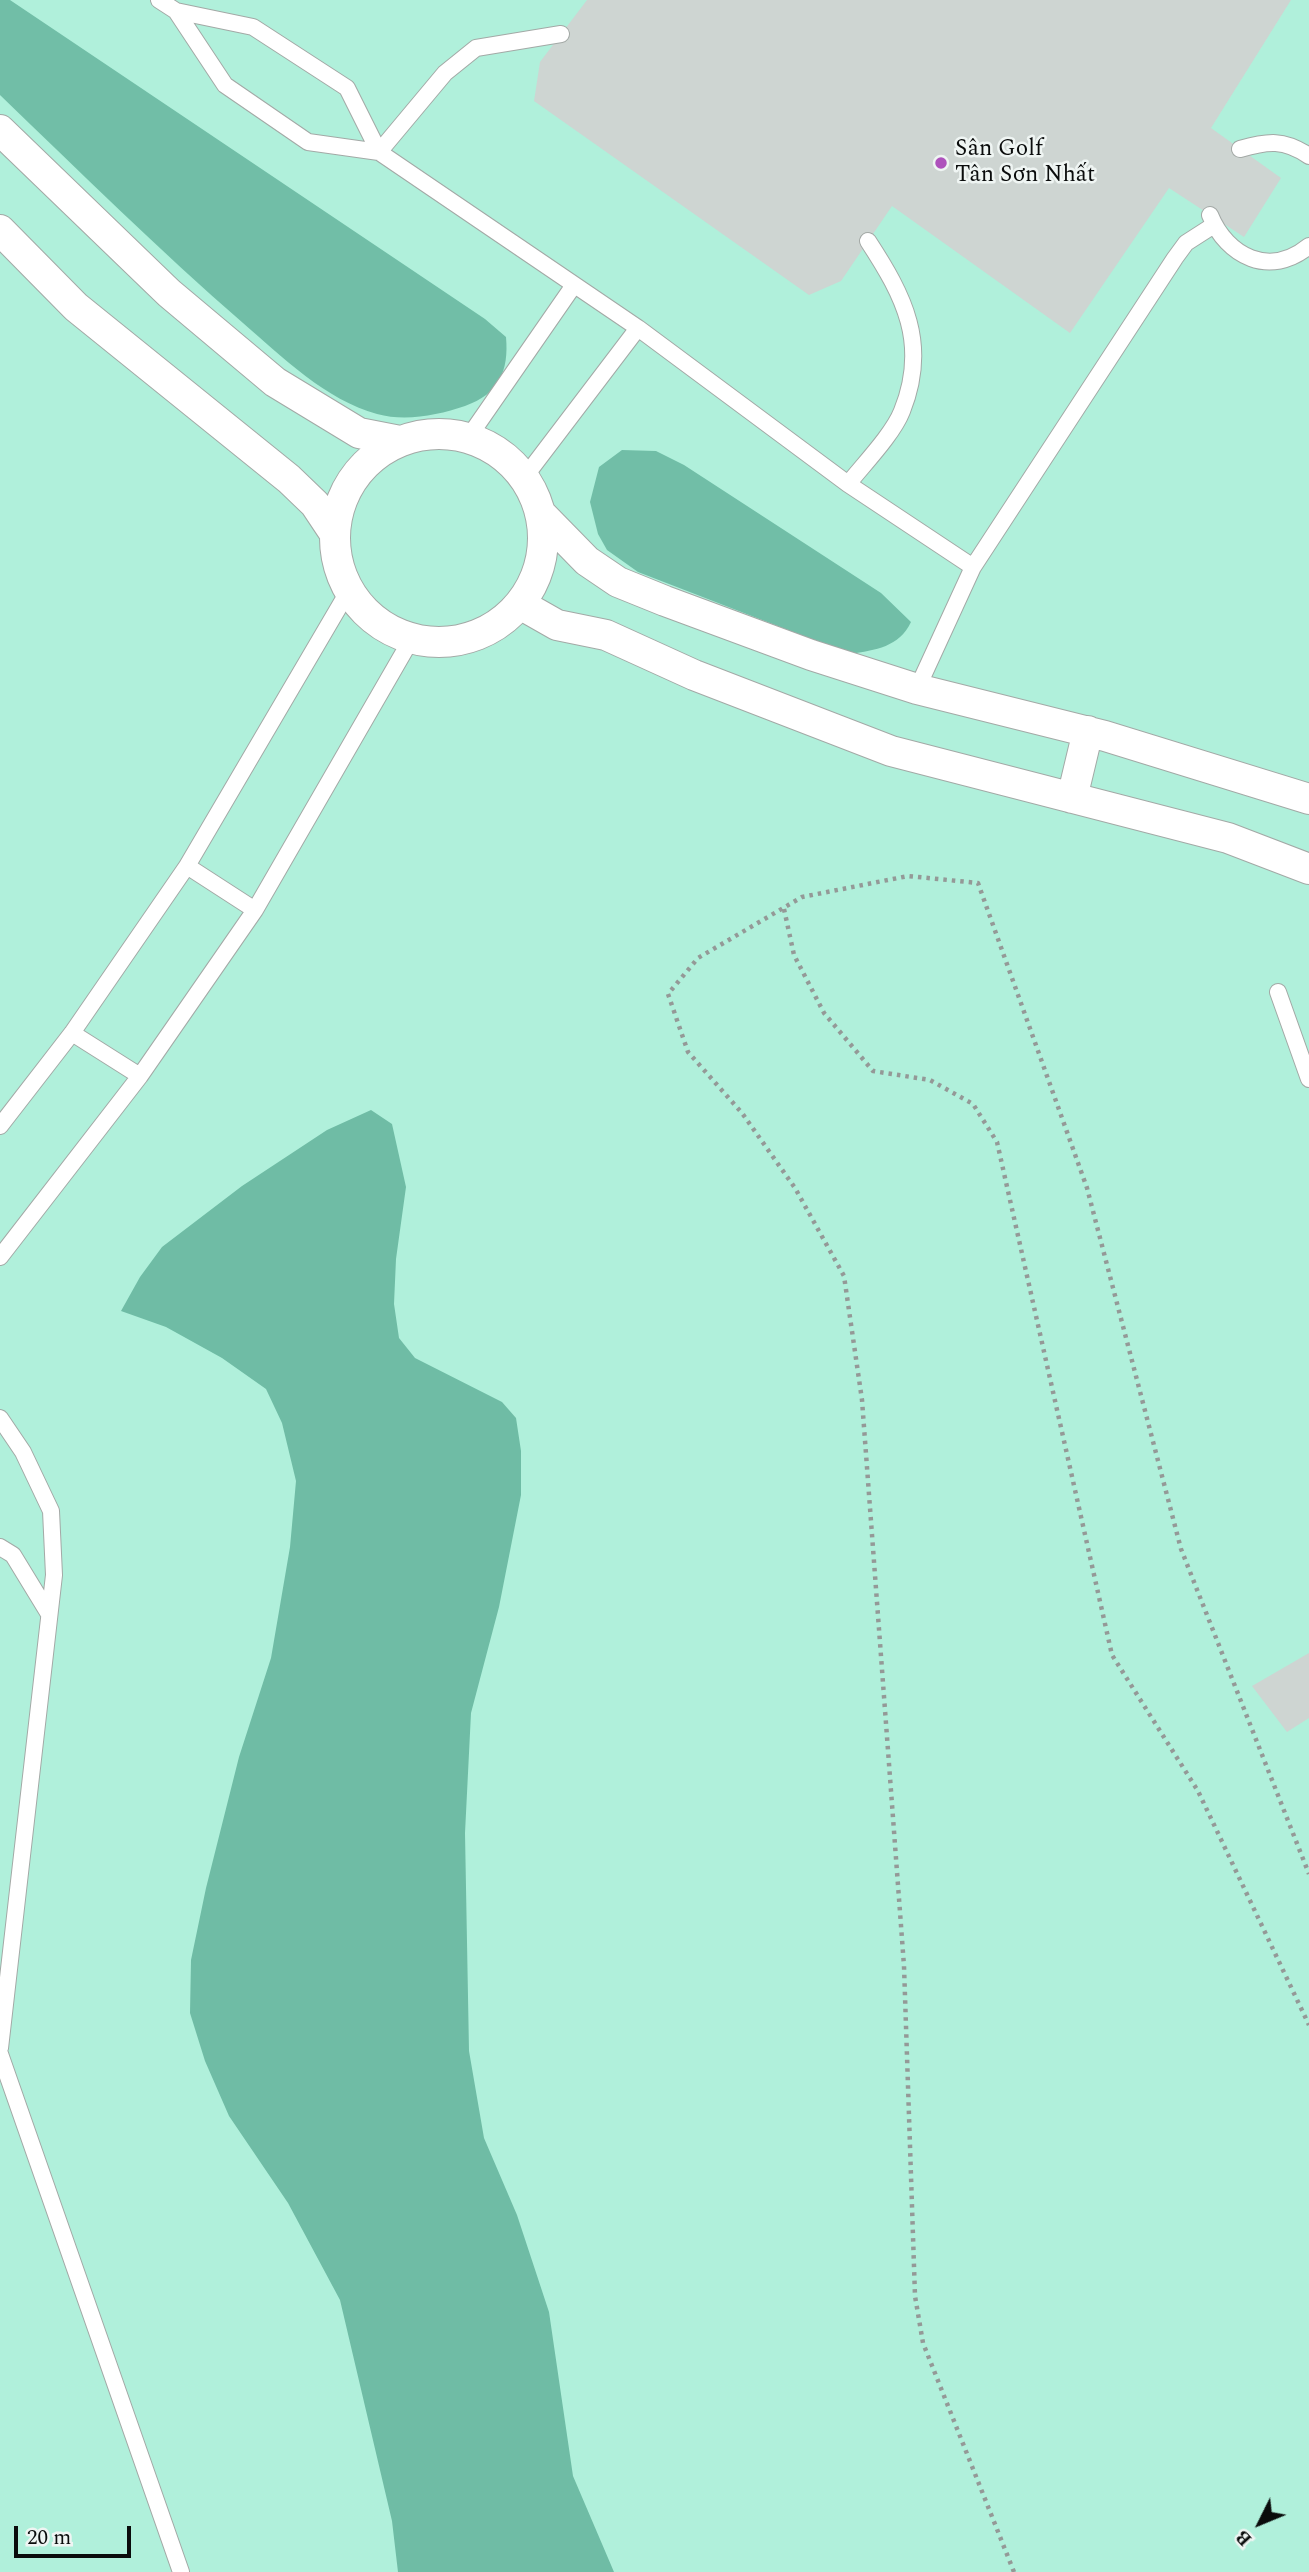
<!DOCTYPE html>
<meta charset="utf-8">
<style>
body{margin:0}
#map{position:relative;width:1309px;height:2572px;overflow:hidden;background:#eff5f3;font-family:Spectral,serif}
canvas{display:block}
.north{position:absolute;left:1225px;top:2488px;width:70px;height:70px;-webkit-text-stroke:5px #eff5f3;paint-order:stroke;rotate:227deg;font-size:19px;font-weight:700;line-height:28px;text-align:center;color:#0a0c0c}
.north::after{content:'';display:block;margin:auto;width:24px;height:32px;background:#0a0c0c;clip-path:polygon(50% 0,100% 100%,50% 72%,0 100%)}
.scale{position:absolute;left:14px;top:2526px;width:117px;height:32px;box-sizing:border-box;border:4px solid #0a0c0c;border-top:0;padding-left:9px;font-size:21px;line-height:24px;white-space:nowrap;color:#0a0c0c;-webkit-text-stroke:5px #eff5f3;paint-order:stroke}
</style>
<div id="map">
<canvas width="1309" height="2572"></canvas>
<div class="north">B</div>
<div class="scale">20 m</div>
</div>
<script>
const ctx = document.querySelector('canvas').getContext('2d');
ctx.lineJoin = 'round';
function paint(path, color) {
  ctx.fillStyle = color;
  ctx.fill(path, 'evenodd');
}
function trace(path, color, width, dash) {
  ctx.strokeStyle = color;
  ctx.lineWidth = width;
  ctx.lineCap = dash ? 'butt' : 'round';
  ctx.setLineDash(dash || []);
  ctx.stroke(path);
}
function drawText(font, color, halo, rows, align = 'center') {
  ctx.font = font + ' Spectral,serif';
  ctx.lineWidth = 5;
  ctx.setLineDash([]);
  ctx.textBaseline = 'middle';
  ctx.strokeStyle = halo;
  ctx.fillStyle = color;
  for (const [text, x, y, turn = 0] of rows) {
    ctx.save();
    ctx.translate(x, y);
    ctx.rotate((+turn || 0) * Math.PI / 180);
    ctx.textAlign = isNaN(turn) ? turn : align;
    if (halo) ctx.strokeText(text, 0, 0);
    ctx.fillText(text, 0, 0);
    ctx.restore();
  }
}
paint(new Path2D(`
 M0 0H1309V2572H0Z`), '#b0f0db');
paint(new Path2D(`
 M0 0H10L485 319 506 337C509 371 499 394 465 406 438 415 406 422 377 414 326 400 282 357 243 323 159 250 80 172 0 95Z
 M622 450 656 451 684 465 881 593 911 622C899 647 876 650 850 654L638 572 607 550 598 534 590 502 599 467Z`), '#71bea7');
paint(new Path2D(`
 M371 1110 392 1124 406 1187 396 1259 394 1304 399 1338 415 1358 502 1402 516 1418 521 1451V1495L499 1607 471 1713 465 1833 469 2051 484 2138 517 2215 549 2312 573 2476 614 2572H398L392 2521 340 2300 288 2203 229 2116 205 2061 190 2013 191 1960 206 1888 239 1757 271 1658 290 1547 296 1481 282 1423 266 1389 222 1358 166 1327 121 1311 140 1277 162 1247 242 1186 327 1130Z`), '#6fbca5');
paint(new Path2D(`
 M587 0H1291L1211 128 1281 178 1244 237 1169 188 1070 333 892 206 841 281 809 295 534 101 540 62Z
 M1309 1653V1718L1287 1732 1252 1686Z`), '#ced5d2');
const service = new Path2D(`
 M159 0 176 11 225 85 308 142 379 152 638 328 848 484 973 567
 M176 11 253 27 347 88 379 152
 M1240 149C1268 141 1284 139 1309 156
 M379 152 445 73 476 48 561 34
 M1210 215C1227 257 1270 278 1309 246
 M468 438 574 285
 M524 478 638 328
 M848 484C864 464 893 434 902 411 929 344 904 296 868 241
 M917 689 973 567 1175 258 1186 243 1214 225
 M187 866 255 910
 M1278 992 1309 1079
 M72 1033 140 1076
 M0 1126 72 1033 187 866 349 590
 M0 1257 140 1076 255 910 412 638
 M0 1418 23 1452 51 1511 54 1575 0 2048
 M0 1547 13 1555 49 1614
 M0 2054 181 2572`);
const minor = new Path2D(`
 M0 130 169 293 275 382 359 433 400 441
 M0 230 76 307 289 479 315 504 335 534
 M335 538a104 104 0 1 1 208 0a104 104 0 1 1-208 0Z
 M540 513 587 561 618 582 665 601 811 655 917 689 1105 736 1309 799
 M520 604 557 625 606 635 694 675 891 751 1228 838 1309 869
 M1072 798 1088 731`);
trace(service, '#a3a9a6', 18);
trace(minor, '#a3a9a6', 32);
trace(new Path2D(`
 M784 909 794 955 824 1013 873 1071 930 1080 973 1104 997 1142 1112 1655 1198 1791 1309 2025
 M1014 2572 923 2343 915 2296 904 1966 862 1400 844 1276 795 1188 742 1113 688 1052 668 994 698 958 802 897 908 876 978 883 1087 1188 1181 1549 1309 1874`), '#949997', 4.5, [3.5, 5]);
trace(service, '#fff', 16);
trace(minor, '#fff', 30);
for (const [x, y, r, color] of [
 [941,163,7,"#ae52bc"]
]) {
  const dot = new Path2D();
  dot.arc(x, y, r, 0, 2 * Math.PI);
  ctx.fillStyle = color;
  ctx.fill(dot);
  trace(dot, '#eff5f3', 2.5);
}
drawText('23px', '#0a0c0c', '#eff5f3', [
 ["Sân Golf",955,150],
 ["Tân Sơn Nhất",955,176]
], 'left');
</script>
